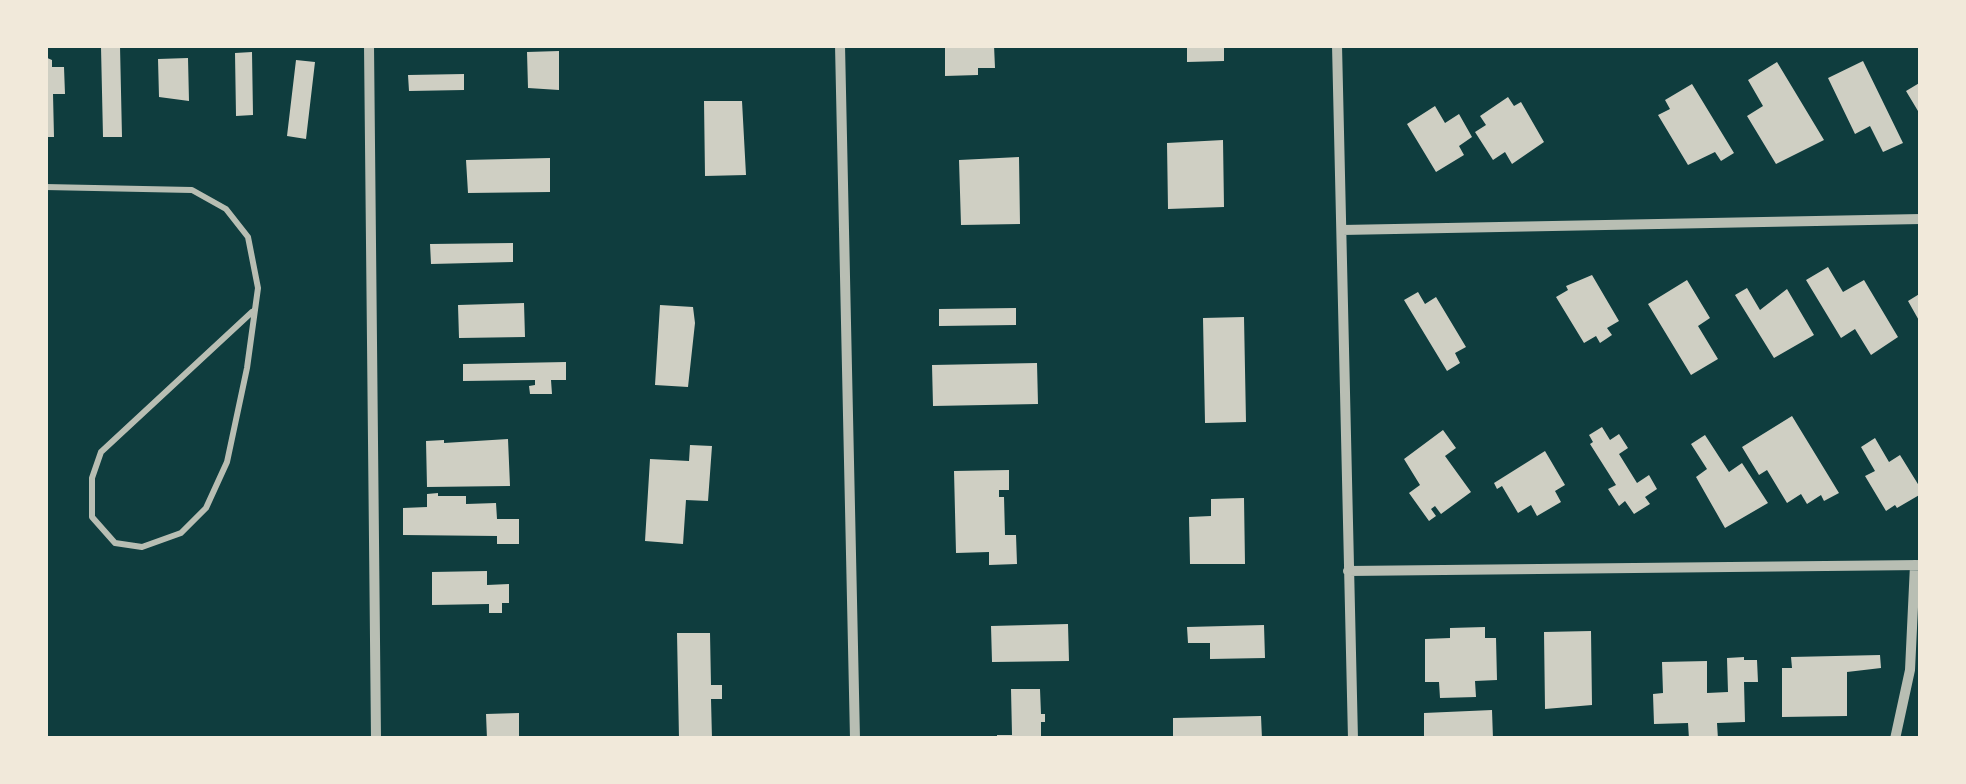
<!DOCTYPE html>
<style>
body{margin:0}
#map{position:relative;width:1966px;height:784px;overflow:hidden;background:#0f3d3e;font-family:Literata,serif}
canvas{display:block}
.frame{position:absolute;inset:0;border:48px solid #f1e9da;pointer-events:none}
</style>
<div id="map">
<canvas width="1966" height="784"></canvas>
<div class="frame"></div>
</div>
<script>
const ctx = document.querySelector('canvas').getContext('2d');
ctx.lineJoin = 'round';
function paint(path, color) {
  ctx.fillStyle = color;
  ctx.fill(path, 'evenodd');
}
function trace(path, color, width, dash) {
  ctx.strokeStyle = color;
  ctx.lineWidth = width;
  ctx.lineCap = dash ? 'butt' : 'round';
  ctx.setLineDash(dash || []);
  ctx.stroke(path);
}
paint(new Path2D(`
 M945 45H994L995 68H978V75L945 76Z
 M1187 45H1224V61L1187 62Z
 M120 46 122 137H103L101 47Z
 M559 51V90L528 88 527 52Z
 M252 52 253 115 236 116 235 53Z
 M45 57 52 60V67H64L65 94H53L54 137H45Z
 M188 58 189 101 159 97 158 59Z
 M296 60 315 62 306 139 287 136Z
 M1863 61 1903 143 1883 152 1870 126 1855 134 1828 78Z
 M1777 62 1824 140 1776 164 1747 116 1763 106 1748 80Z
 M464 74V90L409 91 408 75Z
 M1921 82V116L1906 91Z
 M1692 84 1734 153 1721 161 1715 152 1688 165 1658 115 1670 109 1665 100Z
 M1508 97 1514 106 1521 102 1544 142 1512 164 1505 152 1493 160 1475 132 1486 125 1480 116Z
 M704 101H742L746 175 705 176Z
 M1435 106 1445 123 1459 114 1472 137 1459 146 1464 155 1436 172 1407 124Z
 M1223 140 1224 207 1168 209 1167 143Z
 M1019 157 1020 224 961 225 959 160Z
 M550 158V192L468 193 466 160Z
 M513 243V262L431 264 430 244Z
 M1828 267 1843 292 1864 280 1898 337 1871 355 1855 329 1841 338 1806 280Z
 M1592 275 1619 321 1607 328 1612 335 1600 343 1596 336 1584 343 1556 297 1568 290 1566 286Z
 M1687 280 1710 318 1698 326 1718 359 1691 375 1648 304Z
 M1747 288 1760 310 1787 289 1814 335 1774 358 1735 295Z
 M1418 292 1425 304 1436 297 1466 347 1455 353 1460 363 1447 371 1404 300Z
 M1921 293V324L1908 301Z
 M524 303 525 337 459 338 458 305Z
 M660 305 693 307 695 323 688 387 655 385Z
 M1016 308V325L939 326V309Z
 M1244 317 1246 422 1205 423 1203 318Z
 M566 362V380H551L552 394H530L529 386 535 385V380L463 381V364Z
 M1037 363 1038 404 933 406 932 365Z
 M1792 416 1839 493 1824 501 1821 495 1807 504 1801 494 1787 503 1767 470 1759 475 1742 447Z
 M1602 427 1610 440 1619 434 1628 448 1619 454 1637 483 1649 475 1657 489 1645 497 1650 504 1634 514 1625 501 1619 506 1608 489 1616 485 1590 444 1593 442 1589 435Z
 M1443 430 1456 448 1445 456 1471 492 1441 514 1435 506 1431 509 1436 516 1429 521 1409 493 1420 485 1404 459Z
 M1705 435 1729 472 1742 463 1768 503 1725 528 1696 477 1707 469 1691 444Z
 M1875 438 1889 462 1900 455 1921 489V494L1897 508 1895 505 1886 511 1865 476 1875 471 1861 447Z
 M508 439 510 486 427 487 426 441 444 440V443Z
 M690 445 712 446 708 501 686 500 683 544 645 541 650 459 689 461Z
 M1545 451 1565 485 1555 491 1561 502 1537 516 1531 505 1518 513 1502 486 1497 489 1494 483Z
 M1009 470V490H999V497H1004L1005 535H1016L1017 564 989 565V552L956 553 954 471Z
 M438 493V496H466V504L496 503 497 519H519V544H497V536L403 535V508L427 507V494Z
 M1244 498 1245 564H1190L1189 517 1211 516V499Z
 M487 571V585L509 584V603H502V613H489V604L432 605V572Z
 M1068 624 1069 661 992 662 991 626Z
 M1264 625 1265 658 1210 659V643H1188L1187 627Z
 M1485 627V638H1496L1497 680 1475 681 1476 697 1440 698 1439 682H1425V639L1450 638V628Z
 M1591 631 1592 705 1545 709 1544 632Z
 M677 633H710L711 685H722V699H711L712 739H679Z
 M1880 655 1881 668 1847 672V716L1782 717V668H1792L1791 657Z
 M1744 657V660H1757L1758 682H1744L1745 722 1717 723 1718 739H1689L1688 723 1654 724 1653 694 1663 693 1662 662 1707 661V693L1728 692 1727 658Z
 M1011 689H1040L1041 714H1045V722H1041V739H997V735H1012Z
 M1492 710 1493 739H1424V713Z
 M519 713V739H487L486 714Z
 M1261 716 1262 739 1173 737V718Z`), '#cfcfc3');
trace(new Path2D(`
 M45 187 192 190 226 209 248 237 258 288 247 368 227 462 206 508 181 533 142 547 115 543 92 517V478L101 452 252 312`), '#b8beb3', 6);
trace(new Path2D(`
 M369 45 376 739
 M840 45 855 739
 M1337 45 1353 739
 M1342 230 1921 219
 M1348 571 1921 565
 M1895 739 1910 670 1915 565`), '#b8beb3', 10);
</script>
